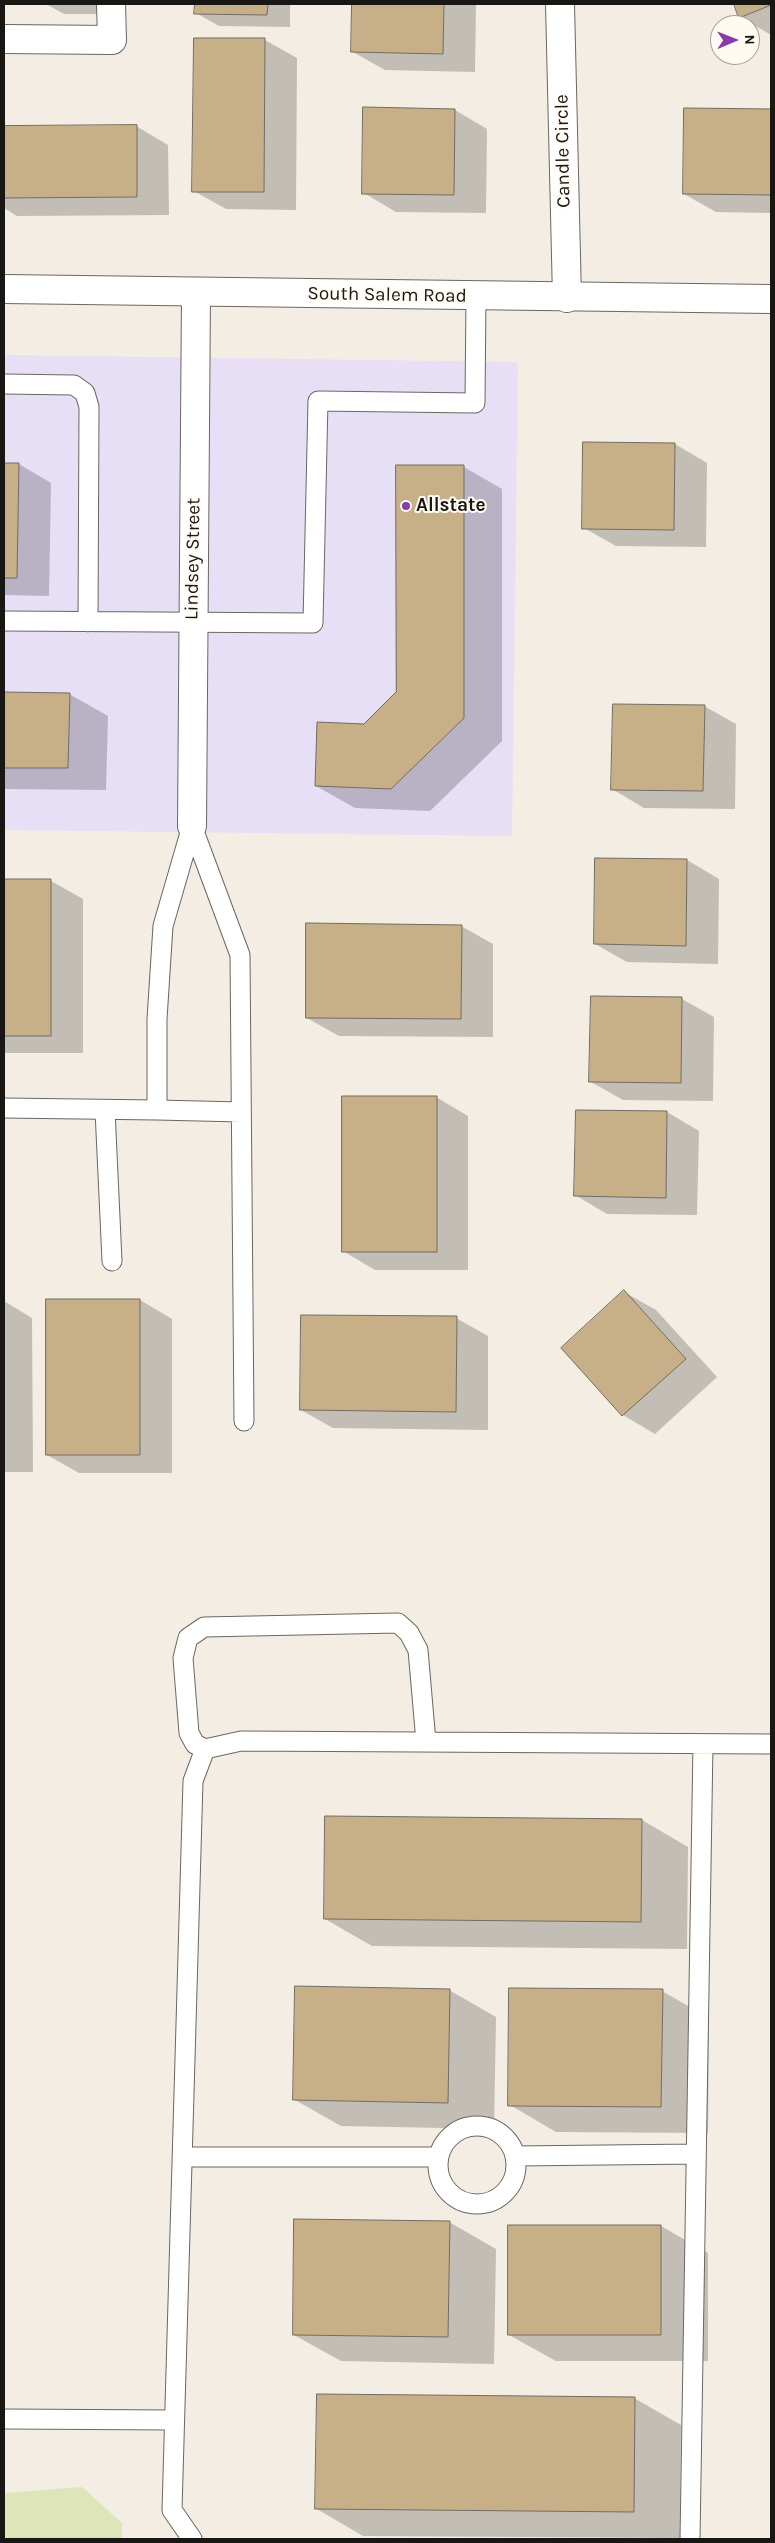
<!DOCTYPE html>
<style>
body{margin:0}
#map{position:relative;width:775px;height:2543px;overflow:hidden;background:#f3ede3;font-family:Karla,sans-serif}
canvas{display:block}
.frame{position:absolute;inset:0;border:5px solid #191714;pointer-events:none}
.north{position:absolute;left:710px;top:15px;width:50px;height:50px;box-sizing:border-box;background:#fffaf2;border:1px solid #a39f99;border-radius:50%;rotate:89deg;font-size:14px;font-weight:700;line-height:20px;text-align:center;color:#191714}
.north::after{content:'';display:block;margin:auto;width:18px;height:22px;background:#8a3aaa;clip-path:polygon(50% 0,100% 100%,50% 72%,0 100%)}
</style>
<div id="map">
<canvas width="775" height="2543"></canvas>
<div class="frame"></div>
<div class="north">N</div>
</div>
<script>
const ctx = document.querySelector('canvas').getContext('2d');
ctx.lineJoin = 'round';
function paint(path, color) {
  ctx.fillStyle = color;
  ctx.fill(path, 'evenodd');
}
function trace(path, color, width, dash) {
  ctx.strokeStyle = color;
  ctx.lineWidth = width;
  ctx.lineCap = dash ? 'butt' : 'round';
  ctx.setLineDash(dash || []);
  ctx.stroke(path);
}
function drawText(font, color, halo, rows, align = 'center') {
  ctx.font = font + ' Karla,sans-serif';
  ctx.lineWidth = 4;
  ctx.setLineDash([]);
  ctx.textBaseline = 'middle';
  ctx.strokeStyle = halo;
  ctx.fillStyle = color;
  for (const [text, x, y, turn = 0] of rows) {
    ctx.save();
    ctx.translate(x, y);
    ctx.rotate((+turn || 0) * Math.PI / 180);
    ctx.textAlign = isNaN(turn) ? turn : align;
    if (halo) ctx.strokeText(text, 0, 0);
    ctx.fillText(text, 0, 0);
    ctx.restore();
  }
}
paint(new Path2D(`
 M4 355 518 362 512 836 4 830Z`), '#e7dff5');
paint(new Path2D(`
 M82 2487 122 2523V2539H4V2493Z`), '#dee5b9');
paint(new Path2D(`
 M46 4H102V14H64Z
 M196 4H290V27L219 26 196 13Z
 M353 4H476L475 72 385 70 353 52Z
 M735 4H771V35L740 17Z
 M265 40 297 58 296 210 226 209 194 191Z
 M686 109 771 110V213L716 212 684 194Z
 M455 110 487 129 486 213 396 212 364 193Z
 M136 126 168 145 169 215 17 216 4 208V127Z
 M675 444 707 463 706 547 616 546 584 528Z
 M4 464H19L51 483 49 596 4 595Z
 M464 467 502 489V741L430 811 355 808 316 786 364 725 397 692Z
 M4 693 69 694 108 716 106 790 4 789Z
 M704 706 736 724 735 809 644 808 612 789Z
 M687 860 719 879 718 964 627 962 595 944Z
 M4 881H51L83 899V1053H4Z
 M461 926 493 944V1037L339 1036 307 1018Z
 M592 997 682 999 714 1017 713 1101 623 1100 591 1082Z
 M436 1097 468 1116V1270H375L343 1251Z
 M577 1111 667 1112 699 1131 697 1215 607 1214 575 1195Z
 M624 1292 656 1310 717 1377 655 1434 623 1415 563 1348Z
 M140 1300 172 1319V1473H79L47 1455Z
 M4 1301 32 1318 33 1472H4Z
 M456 1318 488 1336V1430L333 1428 301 1410Z
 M642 1820 688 1847 687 1949 372 1946 325 1919Z
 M449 1990 496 2017 494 2129 341 2126 295 2100Z
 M662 1991 709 2018 708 2133 556 2132 510 2105Z
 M449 2222 496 2249 494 2364 341 2361 294 2335Z
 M509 2226H661L708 2253V2361H556L509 2335Z
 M634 2398 681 2425 680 2538 363 2536 317 2509Z`), '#0003');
const building = new Path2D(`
 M195 4H268L267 15 194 14Z
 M352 4H444L443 54 351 52Z
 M734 4H771V5L739 18Z
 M194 38H265L264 192H192Z
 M363 107 455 109 454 195 362 194Z
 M684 108 771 109V195L683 194Z
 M137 125V197L4 198V126Z
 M583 442 675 443 674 530 582 529Z
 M4 463H19L17 578H4Z
 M396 465H464V718L391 789 315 786 317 722 364 724 396 692Z
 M4 692 70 693 68 768H4Z
 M613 704 705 705 703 791 611 790Z
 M595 858 687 859 686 946 594 944Z
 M4 879H51V1036H4Z
 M306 923 462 925 461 1019 306 1018Z
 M591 996 682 997 681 1083 589 1082Z
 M342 1096H437V1252H342Z
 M576 1110 667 1111 666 1198 574 1196Z
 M624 1290 686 1359 622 1416 561 1348Z
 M46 1299H140V1455H46Z
 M301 1315 457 1316 456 1412 300 1410Z
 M325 1816 642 1819 641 1922 324 1919Z
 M295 1986 450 1989 448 2103 293 2100Z
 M509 1988 663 1989 661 2107 508 2106Z
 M294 2219 450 2221 448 2337 293 2335Z
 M508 2225H661V2335H508Z
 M317 2394 635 2397 634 2512 315 2509Z`);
paint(building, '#c7b088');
trace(building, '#716c63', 1);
const service = new Path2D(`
 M4 384 74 385 85 393 89 407 88 622
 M4 621 313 623 318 401 475 403 476 296
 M192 826 240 955 244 1421
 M4 1108 157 1110V1019L163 926 192 826
 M105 1110 112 1261
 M157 1110 241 1112
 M205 1749 195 1744 189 1733 183 1658 188 1638 204 1627 398 1623 409 1633 418 1650 426 1742
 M438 2165a39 39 0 1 1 78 0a39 39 0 1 1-78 0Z
 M515 2156 696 2154
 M182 2157H438
 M4 2419 174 2420
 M192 2539 172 2510 193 1781 205 1749 241 1741 771 1744
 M690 2539 703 1744`);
const minor = new Path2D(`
 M560 4 567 298
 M4 39 112 40 111 4
 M192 826 196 292`);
const secondary = new Path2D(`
 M4 289 771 299`);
trace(service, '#6c675f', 21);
trace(minor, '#6c675f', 30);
trace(secondary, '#6c675f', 30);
trace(service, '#fff', 19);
trace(minor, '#fff', 28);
trace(secondary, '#fff', 28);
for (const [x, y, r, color] of [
 [406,506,5,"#8a3aaa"]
]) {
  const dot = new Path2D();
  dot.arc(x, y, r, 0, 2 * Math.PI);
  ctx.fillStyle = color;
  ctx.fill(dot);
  trace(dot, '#fffaf2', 2);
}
drawText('19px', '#191714', '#fffaf2', [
 ["Candle Circle",563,151,-91],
 ["South Salem Road",387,295,1],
 ["Lindsey Street",193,559,-89]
]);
drawText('bold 19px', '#191714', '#fffaf2', [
 ["Allstate",416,506]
], 'left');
</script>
